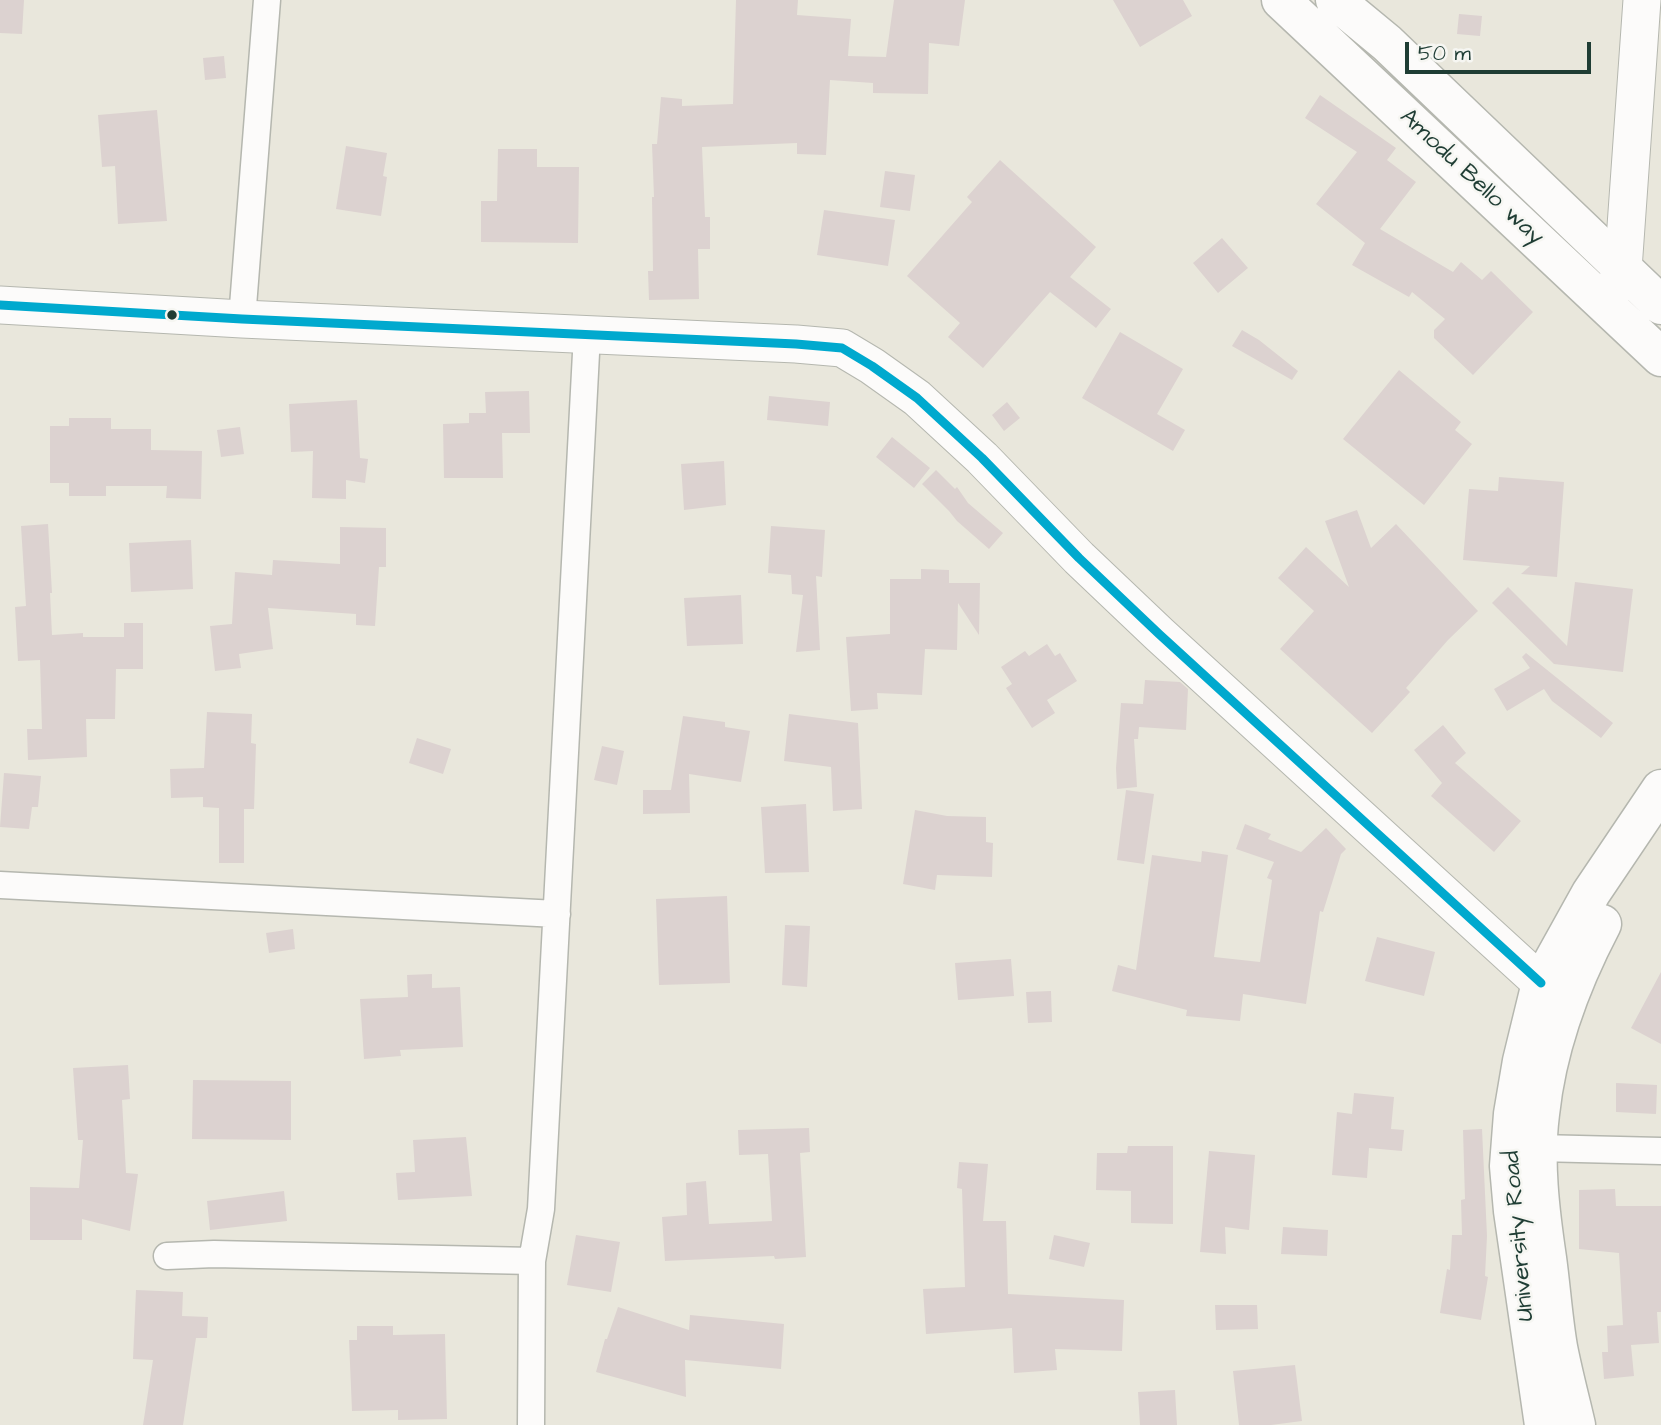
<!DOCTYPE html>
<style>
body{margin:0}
#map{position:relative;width:1661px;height:1425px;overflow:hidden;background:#e9e7dc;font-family:"Architects Daughter",sans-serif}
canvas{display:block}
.scale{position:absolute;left:1405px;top:42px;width:186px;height:32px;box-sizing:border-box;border:4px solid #1f3d34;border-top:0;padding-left:9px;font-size:21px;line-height:24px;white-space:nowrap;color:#1f3d34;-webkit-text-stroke:5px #f6f6f2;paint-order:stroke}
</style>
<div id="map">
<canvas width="1661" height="1425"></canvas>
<div class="scale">50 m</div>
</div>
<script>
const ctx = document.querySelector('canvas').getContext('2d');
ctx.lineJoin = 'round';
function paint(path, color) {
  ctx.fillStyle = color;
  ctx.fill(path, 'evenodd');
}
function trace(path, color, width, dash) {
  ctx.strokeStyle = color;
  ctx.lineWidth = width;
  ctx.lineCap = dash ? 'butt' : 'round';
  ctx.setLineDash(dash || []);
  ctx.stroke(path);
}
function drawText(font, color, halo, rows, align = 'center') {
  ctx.font = font + ' "Architects Daughter",sans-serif';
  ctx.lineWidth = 5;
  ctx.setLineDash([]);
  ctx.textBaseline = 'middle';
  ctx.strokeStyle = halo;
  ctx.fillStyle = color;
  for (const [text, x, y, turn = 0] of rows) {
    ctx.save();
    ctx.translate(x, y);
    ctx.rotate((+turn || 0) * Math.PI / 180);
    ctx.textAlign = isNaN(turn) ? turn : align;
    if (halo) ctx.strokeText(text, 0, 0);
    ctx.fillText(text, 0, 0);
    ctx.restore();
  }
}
paint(new Path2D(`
 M0 0H24L22 34 0 33Z
 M736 0H798L797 15 851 19 848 56 886 57 894 0H965L959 46 929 43 928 94 873 93V83L830 80 826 155 797 154V143L702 147 705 217H710V249H698L699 299 649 300 648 271H653L652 197H654L652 144H657L661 97 682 99V106L733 104Z
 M1113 0H1183L1192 16 1140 47Z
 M1459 14 1482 16 1480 36 1457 34Z
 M224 56 226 78 205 80 203 58Z
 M1320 95 1396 148 1387 160 1416 182 1380 229 1453 272 1461 262 1482 280 1491 271 1533 312 1473 375 1434 338V330L1445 319 1412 292 1409 297 1352 265 1365 243 1316 204 1357 152 1305 118Z
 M157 110 167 221 118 224 115 166 102 167 98 115Z
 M346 146 387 153 383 176 387 177 381 216 336 209Z
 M498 149H537V167H579L578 243 481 242V201H497Z
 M1000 160 1096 247 1070 277 1111 309 1096 328 1050 292 983 368 948 337 960 323 907 276 972 202 967 197Z
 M885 171 915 175 910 211 880 207Z
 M824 210 895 220 888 266 817 255Z
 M1222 238 1248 268 1218 293 1193 263Z
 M1242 330 1259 340 1298 371 1292 380 1232 346Z
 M1120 332 1183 369 1157 414 1185 430 1173 451 1082 398Z
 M1399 370 1461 422 1455 430 1472 444 1424 505 1343 439Z
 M529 391 530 433H502L503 478H444L443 424 469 423V413H486L485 392Z
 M769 396 830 402 828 426 767 420Z
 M357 400 360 458 368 459 365 483 346 480V499L312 498 313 451 291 452 289 404Z
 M1007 402 1020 418 1004 431 992 415Z
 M69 418H111V429H151V450L202 451 201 499 166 498 167 486H106V496H69V483H50V426H69Z
 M240 427 244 454 221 457 217 430Z
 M892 437 930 468 914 488 876 457Z
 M724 461 726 505 684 510 681 464Z
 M936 470 955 489 957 487 968 503 1003 533 989 549 957 521 949 511 922 484Z
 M1499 477 1564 482 1557 577 1521 574 1530 566 1463 560 1469 489 1498 491Z
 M1357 510 1371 548 1396 524 1478 611 1448 640 1406 688 1410 692 1372 733 1280 649 1314 611 1278 578 1306 547 1349 587 1325 521Z
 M48 524 52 593H50L52 635 83 633V637H124V623H143V669H116L115 719H86L87 757 28 760 27 729H42L40 660 18 661 15 607 26 606 21 526Z
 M771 526 825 530 822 577 816 576 820 650 796 652 803 595 792 594 791 575 768 573Z
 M340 527 386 528V567H379L375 626 356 625V614L268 608 273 649 239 654 241 668 215 671 210 626 232 624 235 572 272 575 273 560 340 564Z
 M191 540 193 589 131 592 129 543Z
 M921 569 949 570V583H980L979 635 958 603 957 650 925 649 922 695 877 693 878 709 851 711 846 637 890 634V579H921Z
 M1575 582 1633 589 1623 672 1554 664 1492 603 1508 587 1567 646Z
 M741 595 743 644 687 646 684 598Z
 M1047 644 1055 656 1060 653 1077 681 1047 700 1055 713 1032 728 1006 688 1012 684 1001 667 1025 651 1029 656Z
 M1526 653 1613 723 1601 738 1552 701 1544 689 1507 711 1494 689 1530 668 1522 657Z
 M1145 680 1180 682 1188 689 1186 730 1139 727 1138 739H1134L1137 787 1117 789 1116 768 1121 703 1143 704Z
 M207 712 252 714 251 743 256 744 254 809H244V863H219V808L203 807V797L171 798 170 769 204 768Z
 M789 714 858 723 862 809 833 811 831 767 784 761Z
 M683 716 725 722V727L750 731 741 782 689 774 690 813 643 814V790H671Z
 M1443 725 1466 753 1455 763 1521 821 1494 852 1431 796 1442 783 1414 750Z
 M417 738 451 749 443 774 409 763Z
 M602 746 624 751 617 785 594 780Z
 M4 773 41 776 38 807H32L29 829 0 827Z
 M1126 790 1154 794 1144 864 1117 860Z
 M806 804 809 872 765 873 761 807Z
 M915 810 947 816 986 817V842L993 843 992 877 937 875 935 890 903 884Z
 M1245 824 1271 834 1268 839 1301 852 1326 828 1346 849 1341 854 1323 912 1320 911 1306 1004 1243 994 1240 1021 1186 1016 1187 1010 1112 991 1118 965 1136 970 1152 855 1201 862 1202 851 1228 855 1214 957 1260 962 1272 880 1267 878 1274 862 1236 849Z
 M727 896 730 983 659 985 656 899Z
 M785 925 810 926 807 987 782 985Z
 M293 929 295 949 269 953 266 933Z
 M1377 937 1435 952 1424 996 1365 981Z
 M1011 959 1014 996 958 1000 955 963Z
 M1661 972V1044L1631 1028Z
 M432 974V988L460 987 463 1047 400 1050 401 1056 364 1059 360 999 408 997 407 975Z
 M1051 991 1052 1022 1028 1023 1026 992Z
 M128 1065 130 1099 122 1100 126 1173 138 1174 130 1231 82 1219V1240H30V1187L79 1188 83 1140H78L73 1068Z
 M193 1080 291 1081V1140L192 1139Z
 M1616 1083 1657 1085 1656 1114 1616 1112Z
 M1354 1093 1394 1097 1391 1129 1404 1130 1402 1151 1369 1148 1367 1178 1332 1175 1337 1112 1352 1114Z
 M809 1128 810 1152 800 1153 806 1257 775 1259 774 1256 665 1261 662 1217 687 1215 686 1183 706 1181 709 1224 772 1221 768 1154 739 1155 738 1130Z
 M1482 1129 1487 1236 1485 1276 1488 1277 1481 1320 1440 1313 1447 1269 1450 1270 1452 1235H1462L1461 1200 1465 1199 1463 1130Z
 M466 1137 472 1196 398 1200 396 1173 415 1172 413 1140Z
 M1128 1146H1173V1224L1131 1223V1191L1096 1190 1097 1153H1127Z
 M1209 1151 1255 1155 1249 1230 1225 1227 1226 1254 1200 1252Z
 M959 1162 988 1164 983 1221H1006L1008 1294 1124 1300 1122 1351 1055 1349 1057 1370 1014 1373 1012 1328 926 1334 923 1289 965 1287 962 1189 957 1188Z
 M1615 1189 1616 1206H1661V1312H1657L1659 1343 1631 1345 1634 1376 1604 1379 1602 1352H1608L1607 1326 1623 1325 1619 1253 1579 1249V1190Z
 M284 1191 287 1221 210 1230 207 1201Z
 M1283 1227 1328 1230 1327 1256 1281 1254Z
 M576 1235 620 1242 611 1292 567 1285Z
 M1054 1235 1090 1243 1084 1267 1049 1259Z
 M136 1290 183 1292 182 1316 208 1317 207 1338H196L183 1425H143L153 1360 133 1359Z
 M1215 1305H1257L1258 1329 1216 1330Z
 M618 1307 689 1330 690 1315 784 1324 781 1369 685 1360 686 1397 596 1372 605 1339H607Z
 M357 1326H393V1335L445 1334 447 1419 398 1420V1410L352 1411 349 1340H357Z
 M1295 1365 1302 1421 1271 1425H1239L1233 1371Z
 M1175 1390 1177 1425H1140L1138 1392Z`), '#dcd2d0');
const street = new Path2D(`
 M242 319 267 0
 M0 885 557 914
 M1538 1148 1661 1151
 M167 1256 214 1254 532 1261
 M531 1425 532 1261 541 1209 587 334`);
const secondary = new Path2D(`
 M1613 290 1623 269 1642 0
 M0 305 242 319 796 344 842 348 872 366 917 398 982 458 1079 558 1159 634 1541 983`);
const primary = new Path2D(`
 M1281 0 1661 357
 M1335 0 1387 43 1661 305
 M1544 1425 1513 1211 1509 1166 1513 1114 1522 1061 1541 983 1591 893 1661 789
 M1576 1425C1570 1399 1563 1373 1558 1347 1553 1318 1551 1287 1547 1258 1540 1211 1534 1161 1540 1114 1547 1047 1571 983 1602 924`);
trace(street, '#b5b7af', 29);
trace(secondary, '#b5b7af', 39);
trace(primary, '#b5b7af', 41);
trace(street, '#fcfbfa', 26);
trace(secondary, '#fcfbfa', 37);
trace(primary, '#fcfbfa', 38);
trace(new Path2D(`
 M0 305 242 319 796 344 842 348 872 366 917 398 982 458 1079 558 1159 634 1541 983`), '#00a9ce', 9);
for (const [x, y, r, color] of [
 [172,315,6,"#1f3d34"]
]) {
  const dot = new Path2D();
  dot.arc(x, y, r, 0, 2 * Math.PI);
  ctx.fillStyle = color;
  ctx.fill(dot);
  trace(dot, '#f6f6f2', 2.5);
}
drawText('24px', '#1f3d34', '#f6f6f2', [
 ["Amodu Bello way",1471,178,43],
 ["University Road",1520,1236,-95]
]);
</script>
